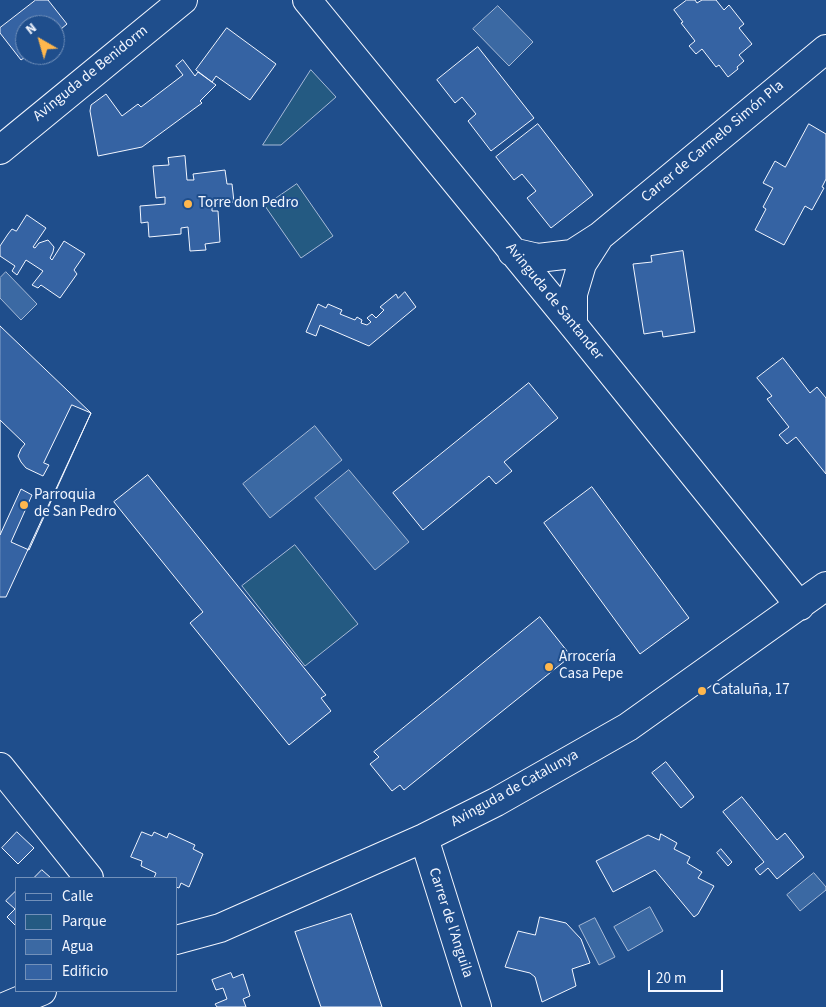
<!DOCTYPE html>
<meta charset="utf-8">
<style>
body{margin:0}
#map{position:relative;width:826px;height:1007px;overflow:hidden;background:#1f4e8c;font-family:"Source Sans 3",sans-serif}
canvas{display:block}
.legend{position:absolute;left:15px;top:877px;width:162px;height:115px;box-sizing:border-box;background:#1f4e8c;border:1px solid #7391ba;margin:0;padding:6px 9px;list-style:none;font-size:15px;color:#f2f6ff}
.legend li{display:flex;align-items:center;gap:10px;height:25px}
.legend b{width:25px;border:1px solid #7391ba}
.north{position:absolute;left:15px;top:15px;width:50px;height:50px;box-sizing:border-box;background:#1f4e8c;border:1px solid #7391ba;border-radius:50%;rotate:322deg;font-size:14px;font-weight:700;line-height:20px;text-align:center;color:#f2f6ff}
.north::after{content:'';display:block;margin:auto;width:18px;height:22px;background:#ffb74d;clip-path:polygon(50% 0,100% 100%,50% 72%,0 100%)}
.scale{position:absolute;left:648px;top:970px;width:75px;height:22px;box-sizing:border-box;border:2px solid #f2f6ff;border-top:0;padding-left:6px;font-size:15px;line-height:18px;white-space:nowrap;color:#f2f6ff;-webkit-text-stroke:4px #1f4e8c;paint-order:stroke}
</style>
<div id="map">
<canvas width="826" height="1007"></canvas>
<ul class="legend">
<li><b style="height:6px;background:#1f4e8c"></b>Calle</li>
<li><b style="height:14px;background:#245a82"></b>Parque</li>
<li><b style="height:14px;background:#3b69a3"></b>Agua</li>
<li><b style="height:14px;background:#3563a3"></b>Edificio</li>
</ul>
<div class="north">N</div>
<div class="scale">20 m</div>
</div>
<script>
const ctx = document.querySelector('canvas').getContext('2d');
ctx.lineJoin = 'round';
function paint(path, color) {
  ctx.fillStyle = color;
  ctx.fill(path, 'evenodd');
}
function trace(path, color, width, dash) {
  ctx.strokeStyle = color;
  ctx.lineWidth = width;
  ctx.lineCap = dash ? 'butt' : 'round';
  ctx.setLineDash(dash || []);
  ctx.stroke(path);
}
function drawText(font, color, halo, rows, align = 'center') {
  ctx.font = font + ' "Source Sans 3",sans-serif';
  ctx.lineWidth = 4;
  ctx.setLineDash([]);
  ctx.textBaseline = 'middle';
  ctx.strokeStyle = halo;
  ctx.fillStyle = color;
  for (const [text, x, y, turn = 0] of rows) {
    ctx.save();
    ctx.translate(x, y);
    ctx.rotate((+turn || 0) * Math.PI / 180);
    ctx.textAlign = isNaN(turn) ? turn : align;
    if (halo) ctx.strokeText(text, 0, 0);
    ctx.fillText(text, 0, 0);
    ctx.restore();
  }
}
const green = new Path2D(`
 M311 70 336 97 281 145H263Z
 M297 184 333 236 301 258 265 206Z
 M295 545 358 624 305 666 242 586Z`);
paint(green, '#245a82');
trace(green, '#a8bbd7', 1);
const water = new Path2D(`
 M498 6 533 42 509 66 473 29Z
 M6 272 37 304 21 320 0 298V278Z
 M315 426 342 460 270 518 243 484Z
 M349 470 409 542 375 570 315 498Z
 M814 873 826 887V890L800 911 787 895Z
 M650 907 663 931 628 951 614 927Z
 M595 918 615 957 599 965 579 926Z`);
paint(water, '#3b69a3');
trace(water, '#a8bbd7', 1);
const building = new Path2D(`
 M36 0H48L67 24 55 34V25H25V55H28L21 60 0 33V28Z
 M687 0H695L697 3 702 0H716L724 10 729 5 744 24 739 28 752 44 739 55 744 61 737 67 738 69 728 77 719 65 716 67 702 49 696 54 689 46 695 41 681 23 683 22 674 10Z
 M227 28 276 64 250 100 216 76 212 82 196 70Z
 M478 47 534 118 491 151 468 121 476 114 462 97 455 103 437 80Z
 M183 60 195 76 198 72 216 85 200 101 202 103 142 147 98 156 90 111 91 105 106 94 122 116 138 104 141 107 183 75 176 66Z
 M538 124 593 195 551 228 527 198 536 191 522 174 514 180 496 157Z
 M809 124 826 134V179L822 187 824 188 812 210 805 206 784 245 755 230 766 209 763 207 773 188 763 183 775 161 785 167Z
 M185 156 187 180H194L193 174 225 170 227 184H232L234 202 212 204V211H218L220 242 205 244 206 250 190 251 188 227 181 228V234L149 237 148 222 141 223 140 206 165 204V197L156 198 153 166 169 165 168 158Z
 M27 215 46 228 33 247 35 248 39 243 48 240 54 247 53 252 50 258 52 260 64 241 85 254 74 270 77 274 60 298 41 285 38 288 32 285 43 271 26 260 17 275 12 271 15 266 0 256V246L8 234 12 229 16 231Z
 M683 251 695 332 663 337 662 331 644 334 633 264 652 262 651 256Z
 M405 292 416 307 369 346 320 325 316 336 306 332 318 304 326 308 328 304 342 310 340 314 355 320 357 317 362 320 361 323 367 325 371 322 367 318 372 314 376 318 384 310 380 307 396 294 398 298Z
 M0 326 91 413 6 597H0Z
 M783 358 810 393 817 387 826 398V474L796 437 787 444 779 435 789 427 767 399 772 396 757 378Z
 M529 383 558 418 504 462 512 471 496 484 489 476 423 530 393 493Z
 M72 405 91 413 29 550 11 542 32 495 21 489 0 535V420L25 444 21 449 18 456 21 462 26 468 43 476 49 465 44 463Z
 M148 475 326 695 321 698 331 711 289 745 190 623 203 612 114 502Z
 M592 487 689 618 640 654 544 523Z
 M540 617 571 656 404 790 400 785 392 791 370 764 379 757 374 752Z
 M666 762 694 797 681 808 652 773Z
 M742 797 777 840 785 833 804 857 777 879 768 868 760 875 755 869 764 862 723 812Z
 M17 832 34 848 18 864 2 848Z
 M142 832 152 836 154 832 167 838 169 833 195 845 193 849 203 854 189 887 181 883 179 888 176 887V878H154L156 873 141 866 142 861 131 857Z
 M661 834 677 843 674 849 690 857 687 863 702 872 698 878 714 886 698 914 694 917 655 870 613 892 596 861 648 835 659 840Z
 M721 849 732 862 728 866 717 853Z
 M42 870 51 878H34Z
 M16 891V926L7 917 15 909 6 901Z
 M351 914 382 1007H321L295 932Z
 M540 917 566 923 581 939 590 963 572 969 576 986 542 1002 535 977 530 973 505 967 518 931 535 935Z
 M231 973 233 978 243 974 250 996 243 999 246 1007H217L215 1004 227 999 223 988 216 990 212 980Z`);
paint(building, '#3563a3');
trace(building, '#f2f6ff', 1);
const minor = new Path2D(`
 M307 0 573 325 800 606
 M0 150 183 0
 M512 252 538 258 572 254 600 236 826 49
 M573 325V294L582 264 598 239
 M0 767 89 878
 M424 838 477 1007
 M176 940 220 928 424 838 496 802 628 727 826 586
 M4 1007 42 991`);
trace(minor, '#f2f6ff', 30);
trace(minor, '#1f4e8c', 28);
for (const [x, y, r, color] of [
 [188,204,5,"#ffb74d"],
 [24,505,5,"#ffb74d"],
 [549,667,5,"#ffb74d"],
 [702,691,5,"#ffb74d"]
]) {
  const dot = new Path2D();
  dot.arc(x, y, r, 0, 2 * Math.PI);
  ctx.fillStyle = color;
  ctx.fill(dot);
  trace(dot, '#1f4e8c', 2);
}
drawText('15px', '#f2f6ff', '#1f4e8c', [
 ["Avinguda de Benidorm",91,74,-39],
 ["Carrer de Carmelo Simón Pla",713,142,-40],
 ["Avinguda de Santander",554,302,51],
 ["Avinguda de Catalunya",515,789,-29],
 ["Carrer de l'Anguila",450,923,72]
]);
drawText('15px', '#f2f6ff', '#1f4e8c', [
 ["Torre don Pedro",198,204],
 ["Parroquia",34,496],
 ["de San Pedro",34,513],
 ["Arrocería",559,658],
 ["Casa Pepe",559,675],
 ["Cataluña, 17",712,691]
], 'left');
</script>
